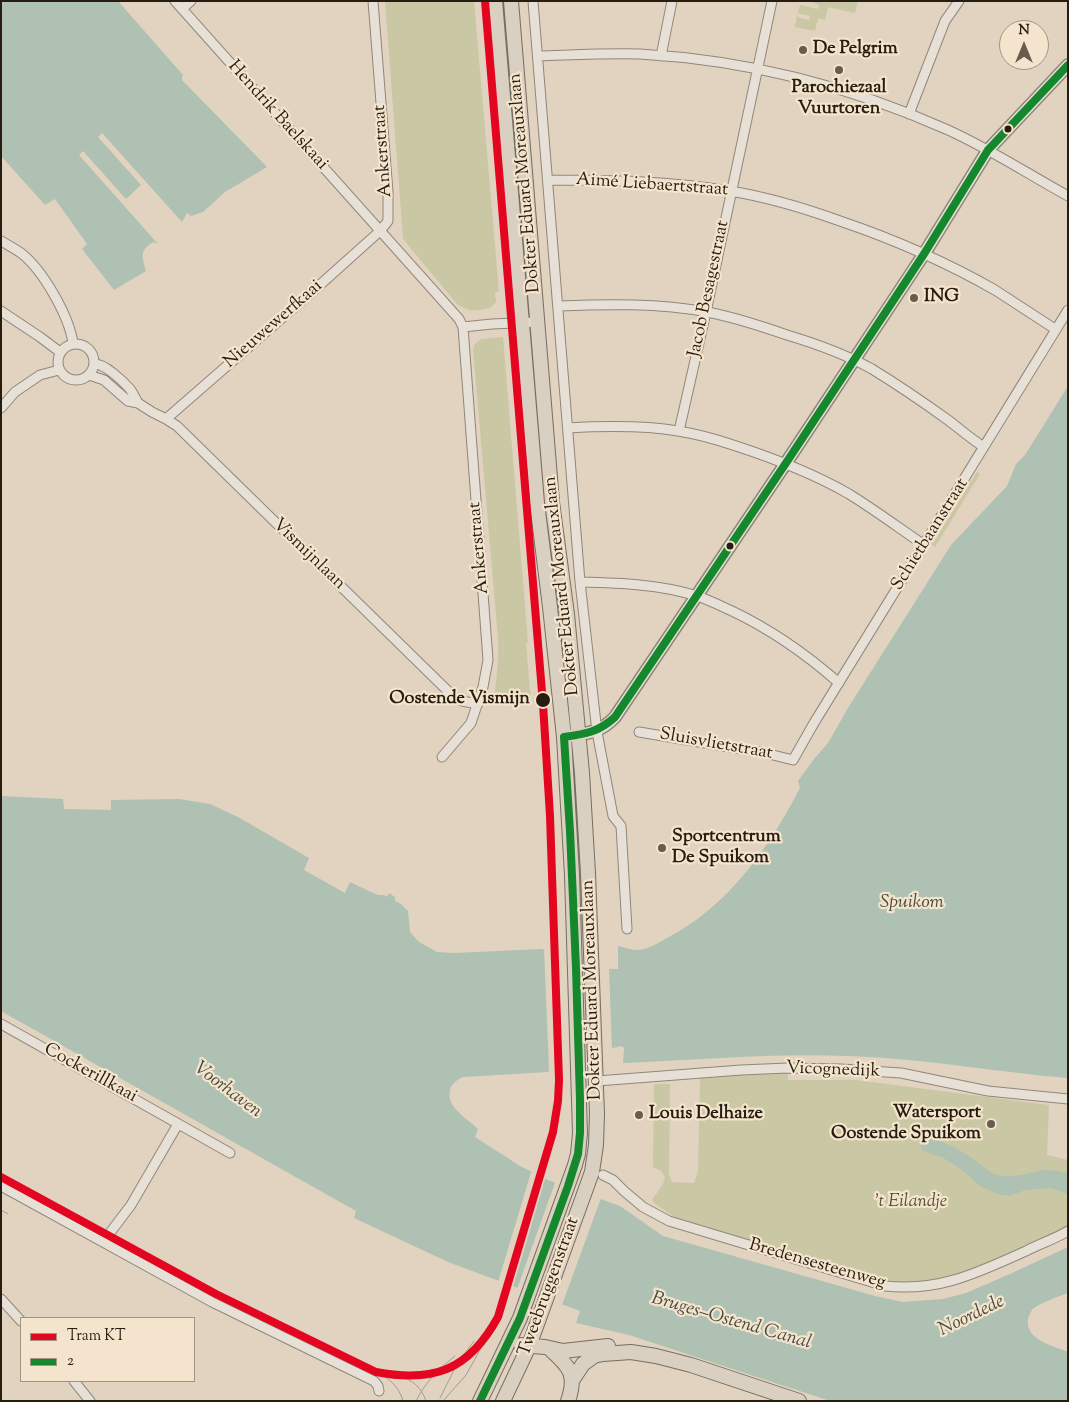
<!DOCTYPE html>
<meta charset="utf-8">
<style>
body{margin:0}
#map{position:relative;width:1069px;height:1402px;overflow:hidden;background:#e1d3bf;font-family:"Sorts Mill Goudy",serif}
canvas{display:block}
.frame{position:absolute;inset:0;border:2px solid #261c10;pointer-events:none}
.legend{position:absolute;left:20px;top:1317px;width:175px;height:65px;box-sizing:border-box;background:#f4e4cd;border:1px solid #a29481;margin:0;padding:6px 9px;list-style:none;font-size:15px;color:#261c10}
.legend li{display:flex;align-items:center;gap:10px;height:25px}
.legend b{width:25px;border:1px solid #a29481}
.north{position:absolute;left:999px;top:20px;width:50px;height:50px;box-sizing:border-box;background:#f4e4cd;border:1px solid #a29481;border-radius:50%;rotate:0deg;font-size:14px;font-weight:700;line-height:20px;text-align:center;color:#261c10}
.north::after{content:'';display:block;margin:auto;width:18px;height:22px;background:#675c4d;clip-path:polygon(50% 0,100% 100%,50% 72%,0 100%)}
</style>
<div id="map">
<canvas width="1069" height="1402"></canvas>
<div class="frame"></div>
<ul class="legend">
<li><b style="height:6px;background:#e40521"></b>Tram KT</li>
<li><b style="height:6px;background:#15882e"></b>2</li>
</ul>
<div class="north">N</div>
</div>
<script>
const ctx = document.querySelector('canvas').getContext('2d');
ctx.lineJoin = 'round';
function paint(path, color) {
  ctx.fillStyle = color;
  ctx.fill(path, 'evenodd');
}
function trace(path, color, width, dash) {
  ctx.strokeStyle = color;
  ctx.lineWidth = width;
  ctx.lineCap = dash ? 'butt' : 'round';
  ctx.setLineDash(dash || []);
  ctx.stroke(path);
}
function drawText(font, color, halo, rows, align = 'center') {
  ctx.font = font + ' "Sorts Mill Goudy",serif';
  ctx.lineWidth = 4.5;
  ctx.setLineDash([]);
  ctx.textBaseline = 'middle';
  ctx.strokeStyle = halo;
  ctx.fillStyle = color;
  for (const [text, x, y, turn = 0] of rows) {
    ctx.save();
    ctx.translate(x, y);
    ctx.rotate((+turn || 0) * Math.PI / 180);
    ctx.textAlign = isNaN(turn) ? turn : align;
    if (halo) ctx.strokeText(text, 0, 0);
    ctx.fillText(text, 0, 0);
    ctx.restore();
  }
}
paint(new Path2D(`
 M385 1H474L499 292H495L496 302 490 308C475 311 471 313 457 304L403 239Z
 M814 1H858L855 13 828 7 825 20 818 18 815 31 795 27 797 16 800 18 809 20 810 16 798 13 800 5 818 9 819 5 813 3Z
 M503 337 528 643H526L531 702 494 703 498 661V638L473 349 475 344 481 339Z
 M977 472 980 474 935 547 932 545Z
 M788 1073V1080H856L1049 1105 1047 1155 1068 1160V1227L990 1263 968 1271 935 1281 898 1284 879 1280 679 1220 654 1203 652 1200 663 1184 665 1177 661 1171 653 1167 654 1084H670L669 1175 672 1182 694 1183 698 1171 700 1078 726 1075Z`), '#c9c7a4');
paint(new Path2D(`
 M1 1H118L183 75 182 77V80L267 167 225 192 203 212 191 216 187 213 182 222 102 133 98 137 141 185 126 199 83 151 79 155 158 244 154 242C139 249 142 258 146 271L114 290 82 249 87 244 55 199 45 205 1 156Z
 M1068 386V1078C994 1072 921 1058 848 1056 773 1053 698 1060 623 1063L624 1048 621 1046 613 1048 567 1050 565 1071 463 1077C458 1079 454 1082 451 1087 443 1106 467 1118 478 1129L475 1137 520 1166 548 1180 620 1206 663 1236 875 1296 903 1302 943 1299 966 1293 1012 1273 1068 1247V1293C1060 1296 1037 1304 1032 1310 1030 1313 1028 1317 1028 1320 1025 1340 1054 1346 1068 1352V1401H830L629 1335 576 1323 580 1311 448 1262 354 1218 356 1211 1 1011V796L63 799 64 809 111 810V800L179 799 210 804 238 817 309 858 304 870 345 893 350 882 369 891 378 895H384L387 897 389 893 395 897V901L401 904 408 911 410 932 419 942 437 952 454 953 564 948 565 968 618 969V946C624 947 631 950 637 950 646 950 657 944 665 939 727 908 769 848 800 788L798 781 814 759 828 743 848 708 951 545 1007 486 1016 464 1025 455Z
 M928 1137C946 1142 964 1152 979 1163 986 1168 991 1174 999 1175 1015 1179 1029 1172 1045 1170 1053 1170 1060 1171 1068 1173V1194L1051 1188 1025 1190 1010 1196 997 1194 980 1186 962 1170 942 1157 931 1154 922 1150 921 1148 920 1141Z`), '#afc1b2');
paint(new Path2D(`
 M564 946 565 968H609L612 1050 568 1051 567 1072 548 1074 549 1069 544 950H543V947Z
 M532 1169 546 1176 513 1287 498 1282Z
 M556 1180 559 1182V1183L601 1198 562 1305 517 1289Z`), '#e1d3bf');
const minor = new Path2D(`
 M175 1 459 319 463 327 488 660 483 687 471 723 442 757
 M533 1 580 582 597 732 613 816 621 826 627 929
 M182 9 191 1
 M538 56C572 55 606 53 640 54 746 60 852 87 948 130 990 149 1028 174 1068 196
 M661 56 672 1
 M909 114 945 21 959 1
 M549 180C609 180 670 181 730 191 767 197 804 208 840 221 893 239 946 262 995 290 1015 303 1035 316 1055 329
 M1 241C8 245 15 249 21 253 43 270 69 316 73 343
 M559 306C608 304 658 303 707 312 734 317 761 326 787 335 817 344 845 354 872 369 898 385 923 402 948 420 960 429 971 439 984 447
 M1 311 40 337 60 352
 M463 327 492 324 537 322
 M58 362a18 18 0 1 1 36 0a18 18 0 1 1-36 0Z
 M95 364C105 364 123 381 130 389 133 393 135 398 138 403
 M89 375 104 380 128 401 138 403 152 412 166 419 177 426 454 697 462 701 478 704
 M1 408 15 392 40 375 59 370
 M166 419 322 283 380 231 388 221V192L373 1
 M568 428C604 426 642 425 678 431 697 434 715 439 733 445 773 458 813 473 849 494 875 510 899 528 924 545
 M679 431 706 312 772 1
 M580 582C619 583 660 584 697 596 709 600 721 606 732 611 772 630 806 654 839 683
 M639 732 765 753 793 760 814 723 1068 310
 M1 1024 230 1153
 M597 1081 741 1070 788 1068 841 1069 901 1073 988 1091 1068 1099
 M603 1175 613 1180 624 1191 643 1207 669 1221 885 1286C939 1292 977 1273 1026 1251 1039 1244 1055 1239 1068 1231
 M1 1186 212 1302 374 1381 378 1386 379 1391
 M103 1242 131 1205 178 1124
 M1 1299 21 1321
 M74 1381 90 1401`);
const tertiary = new Path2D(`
 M564 737C586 733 599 734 615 717L786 463 924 254 988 150 1068 65`);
const primary = new Path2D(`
 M521 1345 545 1347 563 1351 608 1346
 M551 1350C570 1367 577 1375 568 1401
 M573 1379 583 1364 594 1356 603 1354 631 1352 656 1356 691 1365 799 1401
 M480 1401 520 1318 575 1165 578 1154 580 1133 572 875 564 737 550 607 537 503 495 1
 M503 1401 529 1346 592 1172 596 1145 597 1114 588 873 582 773 567 614 552 502 511 1`);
trace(minor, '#90877a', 11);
trace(tertiary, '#90877a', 14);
trace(primary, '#766e63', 16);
trace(minor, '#e6e0d6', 9);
trace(tertiary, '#e6e0d6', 11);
trace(primary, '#dad0c1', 14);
trace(new Path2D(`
 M1 1210 8 1214
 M376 1372C389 1378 399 1386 403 1401
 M399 1376C413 1380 421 1387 426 1401
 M440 1398 457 1364 474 1341
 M416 1401C426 1381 438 1370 455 1356
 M443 1401 466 1375 490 1332`), '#a29c94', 1);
trace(new Path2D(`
 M480 1401 520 1318 568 1186 578 1154 580 1133V1100L576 968 570 831 564 737C585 734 599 732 615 717L786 463 924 254 988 150 1068 65`), '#15882e', 8);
trace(new Path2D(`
 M1 1177 216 1294 376 1372C434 1383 469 1370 498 1317L553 1132 558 1101 559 1080 550 816 543 704 485 1`), '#e40521', 8);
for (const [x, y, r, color] of [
 [803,50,5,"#675c4d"],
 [839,70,5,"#675c4d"],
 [1008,129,4.5,"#261c10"],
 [914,298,5,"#675c4d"],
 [730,546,4.5,"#261c10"],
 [543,700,8,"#261c10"],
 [662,848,5,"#675c4d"],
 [639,1115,5,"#675c4d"],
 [991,1124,5,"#675c4d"]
]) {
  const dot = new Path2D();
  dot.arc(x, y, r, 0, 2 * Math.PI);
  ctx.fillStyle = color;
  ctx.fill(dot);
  trace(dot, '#f4e4cd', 2);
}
drawText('bold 18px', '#261c10', '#f4e4cd', [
 ["De Pelgrim",813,50],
 ["Parochiezaal",839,89,"center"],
 ["Vuurtoren",839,110,"center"],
 ["ING",924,298],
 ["Sportcentrum",672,838],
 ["De Spuikom",672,859],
 ["Watersport",981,1114,"right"],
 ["Oostende Spuikom",981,1135,"right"],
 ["Louis Delhaize",649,1115]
], 'left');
drawText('18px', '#261c10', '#f4e4cd', [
 ["Hendrik Baelskaai",277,116,48],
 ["Ankerstraat",384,151,-94],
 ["Dokter Eduard Moreauxlaan",526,183,-95],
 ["Aimé Liebaertstraat",652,186,4],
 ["Jacob Besagestraat",710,289,-78],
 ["Nieuwewerfkaai",274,325,-41],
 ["Schietbaanstraat",931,535,-58],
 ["Ankerstraat",480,548,-95],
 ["Vismijnlaan",308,555,44],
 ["Dokter Eduard Moreauxlaan",563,586,-96],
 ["Sluisvlietstraat",716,745,10],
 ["Dokter Eduard Moreauxlaan",593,990,-92],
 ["Vicognedijk",833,1071,2],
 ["Cockerillkaai",90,1074,29],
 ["Bredensesteenweg",817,1265,16],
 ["Tweebruggenstraat",550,1287,-70]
]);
drawText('bold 18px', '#261c10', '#f4e4cd', [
 ["Oostende Vismijn",530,700]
], 'right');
drawText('italic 18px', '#514d36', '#f4e4cd', [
 ["'t Eilandje",911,1203]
]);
drawText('italic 19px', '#484b3f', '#f4e4cd', [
 ["Spuikom",912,904],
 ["Voorhaven",227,1091,37],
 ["Noordede",972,1317,-26],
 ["Bruges–Ostend Canal",731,1322,16]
]);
</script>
